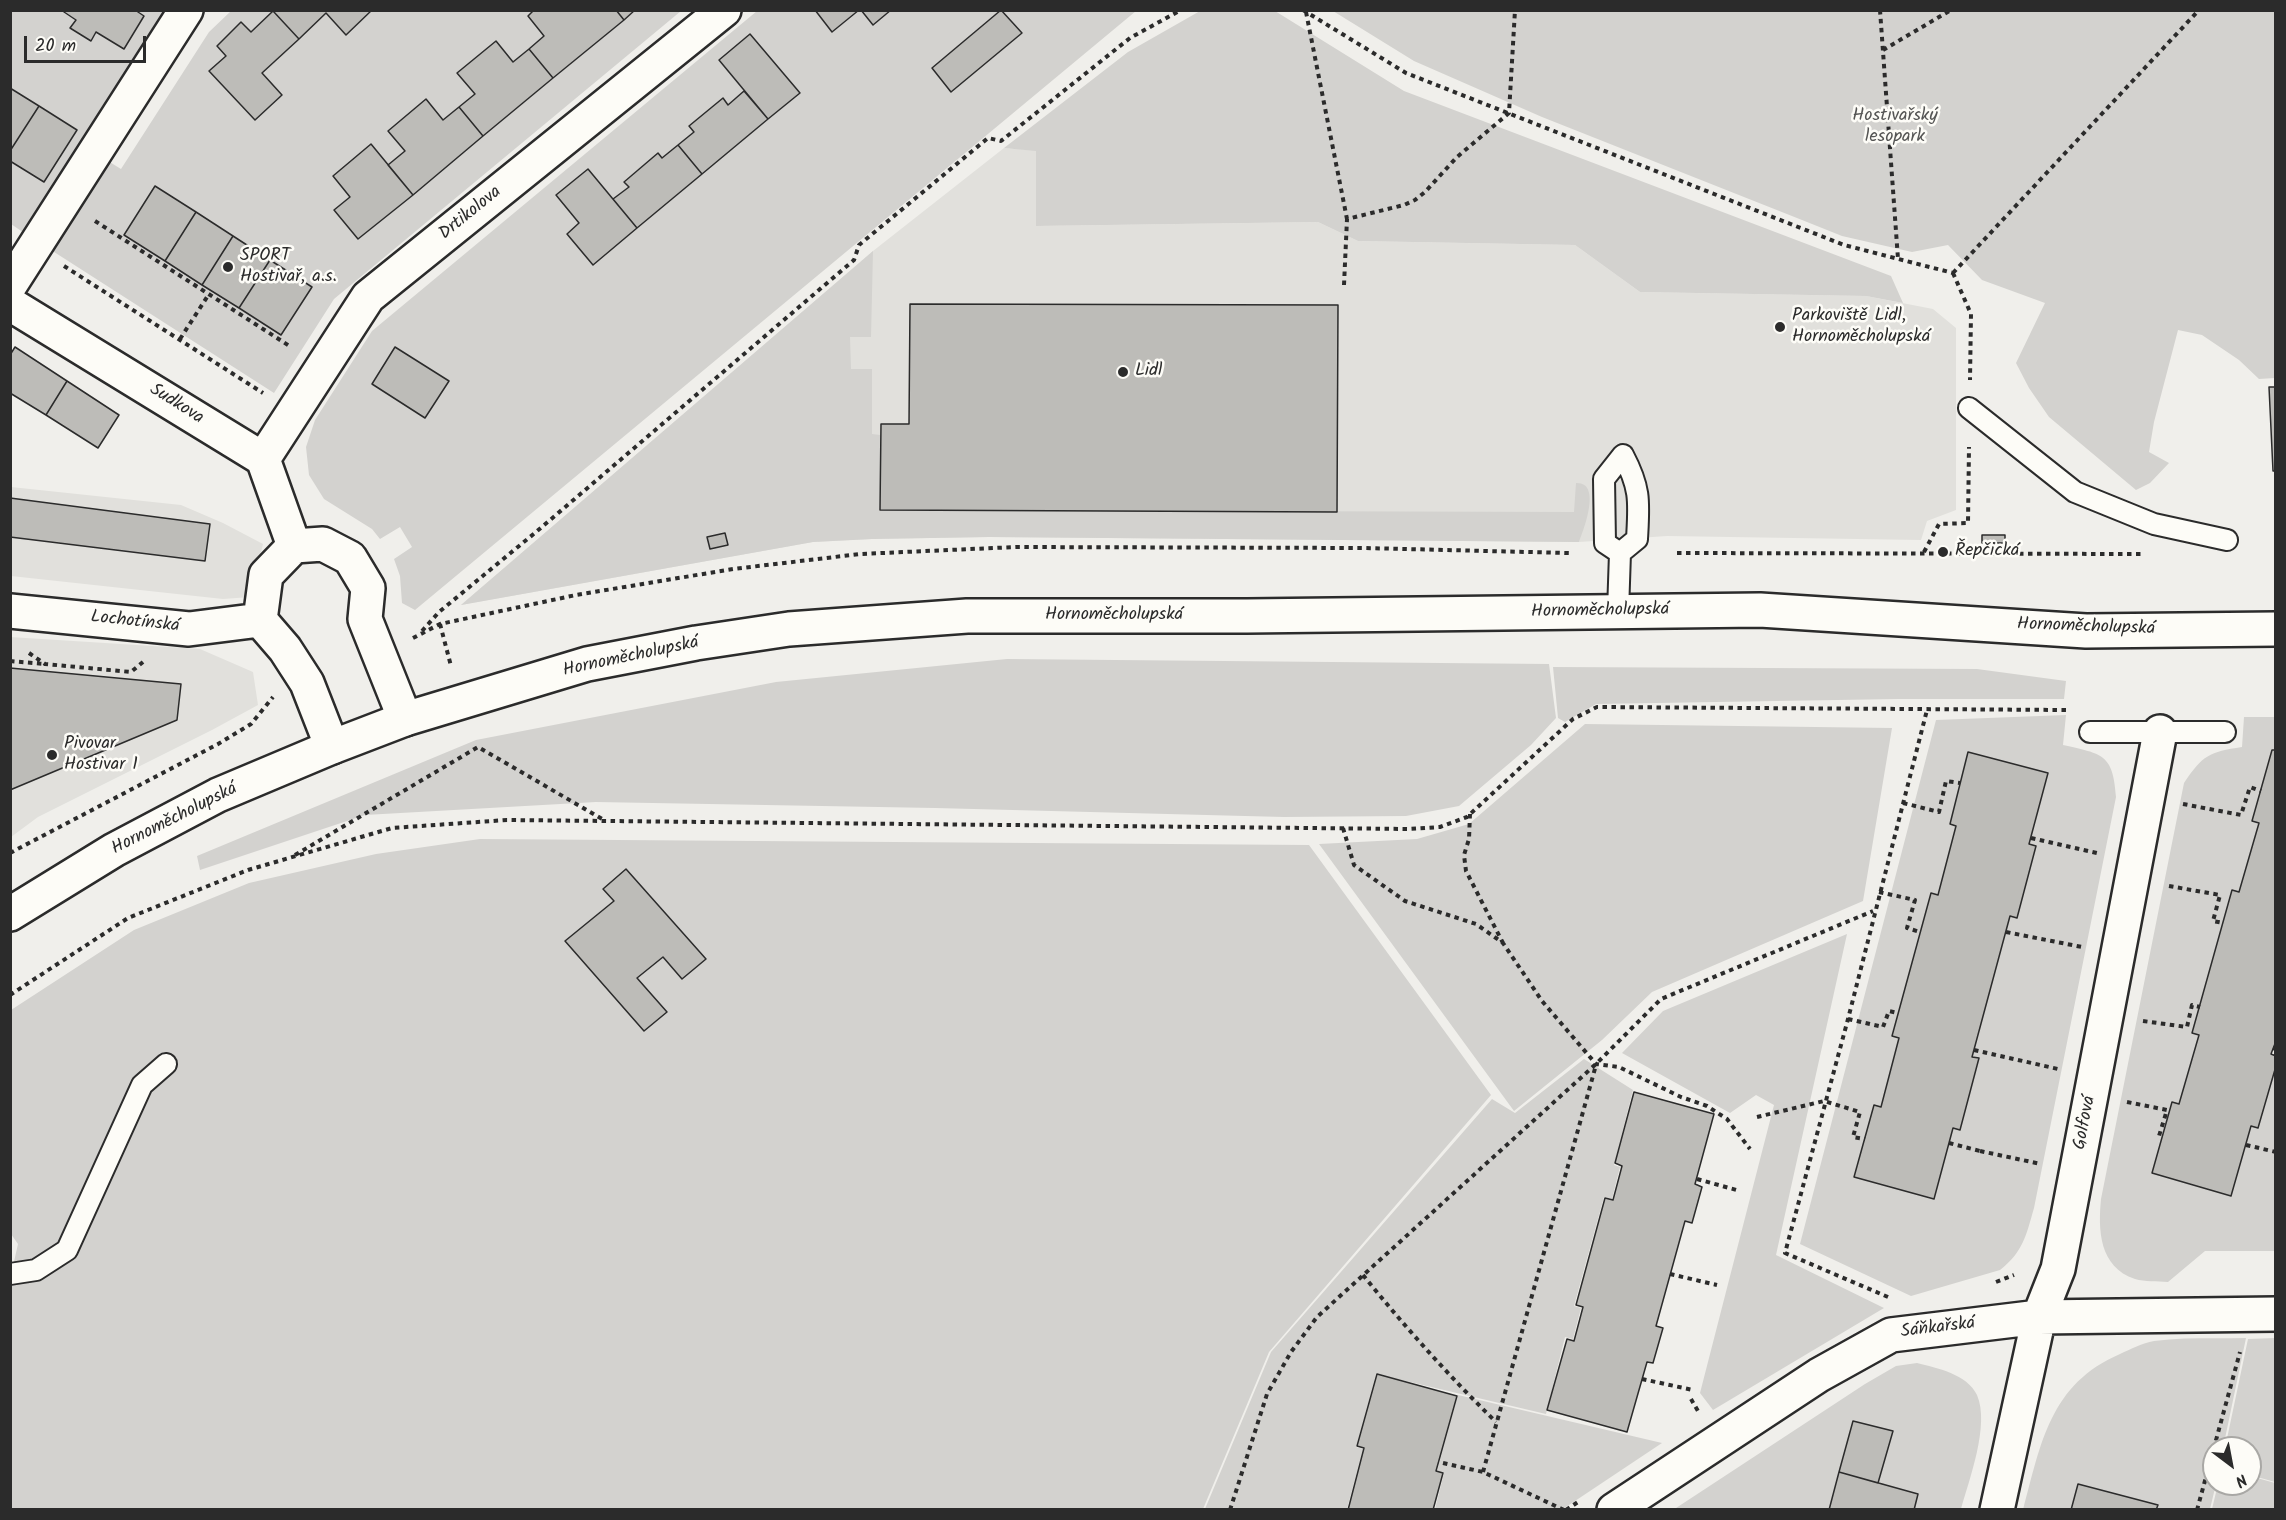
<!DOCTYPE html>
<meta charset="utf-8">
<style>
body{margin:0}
#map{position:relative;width:2286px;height:1520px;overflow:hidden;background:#f0efeb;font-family:Kalam,sans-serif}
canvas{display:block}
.frame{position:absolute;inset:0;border:12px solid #2b2b2b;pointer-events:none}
.north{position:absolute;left:2202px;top:1436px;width:60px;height:60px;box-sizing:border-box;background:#fdfcf7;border:2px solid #a9a8a5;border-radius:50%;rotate:148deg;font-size:16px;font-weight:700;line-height:24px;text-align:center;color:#2b2b2b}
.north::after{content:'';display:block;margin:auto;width:21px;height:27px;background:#2b2b2b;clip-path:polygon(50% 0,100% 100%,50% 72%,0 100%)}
.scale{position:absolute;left:24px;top:36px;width:122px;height:27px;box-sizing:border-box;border:3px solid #2b2b2b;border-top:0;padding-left:8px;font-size:18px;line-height:21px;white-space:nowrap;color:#2b2b2b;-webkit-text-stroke:4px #fdfcf7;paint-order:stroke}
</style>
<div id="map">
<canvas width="2286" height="1520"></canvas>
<div class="frame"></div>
<div class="north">N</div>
<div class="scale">20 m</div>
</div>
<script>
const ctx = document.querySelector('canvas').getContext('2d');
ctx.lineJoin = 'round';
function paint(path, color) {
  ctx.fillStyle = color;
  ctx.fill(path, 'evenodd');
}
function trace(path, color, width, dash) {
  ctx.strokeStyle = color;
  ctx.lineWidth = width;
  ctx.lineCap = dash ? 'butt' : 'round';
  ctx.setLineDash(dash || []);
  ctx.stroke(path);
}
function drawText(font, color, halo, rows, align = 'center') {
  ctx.font = font + ' Kalam,sans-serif';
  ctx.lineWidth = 5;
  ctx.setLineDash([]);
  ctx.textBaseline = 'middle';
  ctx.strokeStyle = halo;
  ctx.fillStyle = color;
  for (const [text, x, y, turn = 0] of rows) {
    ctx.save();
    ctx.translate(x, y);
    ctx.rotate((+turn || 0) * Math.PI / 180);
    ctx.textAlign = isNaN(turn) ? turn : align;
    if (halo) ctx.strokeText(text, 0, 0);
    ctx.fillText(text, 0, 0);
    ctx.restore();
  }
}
paint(new Path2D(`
 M1004 148 1036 150V226L1318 222 1358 241 1575 245 1640 292 1866 296 1933 309 1956 328V510L1927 521 1921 540 1667 536 1579 542 989 537 872 539 813 542 461 605 873 251Z
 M11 487 181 505 223 523 263 544 250 597 223 599 11 576Z
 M10 637 200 649 253 672 258 705 212 730 38 817 11 837Z`), '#e1e0dc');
paint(new Path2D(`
 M11 11H61L76 20 71 27 91 41 96 32 124 49 144 16 135 11H165L113 91 123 98 33 239 11 224 10 161 44 182 77 130 11 88Z
 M231 11H274L251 32 241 23 226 56 209 71 255 120 282 95 262 73 326 13 346 35 372 11H534L528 16 544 36 513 62 496 42 458 73 475 94 443 120 426 99 388 131 405 151 388 165 371 144 350 197 334 211 358 239 635 11H681L334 299 274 393 51 250 108 161 121 169 209 32ZM155 186 312 287 281 335 124 235Z
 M757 11H815L833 32 859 11H861L873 25 891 11H1001L932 68 951 92 1021 34 1003 11H1136L415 610 402 603 400 576 394 559 412 547 400 527 380 539 372 529 324 499 309 475 306 447 315 420 372 331ZM750 34 799 93 593 265 567 234 579 223 556 195 613 199 629 187 624 181 657 154 662 158 694 132 690 126 723 99 728 105 744 91 719 60ZM395 347 449 381 425 418 372 384Z
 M1200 11H1275L1404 91 1891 276 1903 303 1866 296 1640 292 1575 245 1358 241 1318 222 1036 226V151L1004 148 1128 52Z
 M1333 11H2275V378L2259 379 2239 360 2202 335 2178 330 2154 422 2149 452 2169 463 2150 483 2136 490 2049 417 2029 388 2016 363 2045 303 1982 280 1948 245 1912 252 1842 236 1802 220 1542 117 1414 61Z
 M873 251 871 337H850L851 369H872V434L880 435V510L1574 512 1576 483C1602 482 1584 529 1579 542L989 537 872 539 813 542 461 605ZM725 533 727 546 710 549 708 537Z
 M1007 659 1549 664 1556 718 1531 745 1459 806 1406 816 1284 817 935 808 596 802 365 815 200 870 197 856 476 740 776 682Z
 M1553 667 1977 669 2066 681 2064 699H1898L1596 704 1565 722 1558 718Z
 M2066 715 2063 745C2103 754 2113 754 2116 797L2034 1208C2026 1236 2023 1252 2000 1270L1911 1296 1800 1244 1936 720ZM1968 752 2048 774 2029 844 2036 846 2017 917 2010 916 1972 1057 1979 1059 1960 1130 1953 1128 1934 1199 1855 1177 1874 1106 1881 1107 1899 1038 1893 1036 1931 893 1938 895 1956 826 1950 823Z
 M2244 717H2275V750H2272L2252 821 2259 823 2239 892 2232 890 2192 1033 2199 1035 2179 1104 2172 1102 2152 1173 2231 1196 2251 1126 2258 1128 2275 1066V1251H2205L2168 1282C2157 1281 2145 1282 2135 1279 2099 1267 2098 1230 2101 1199L2184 783C2203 755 2209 752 2242 747Z
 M1585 724 1892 728 1863 901 1652 992 1602 1040 1514 1111 1319 844 1417 839 1469 824Z
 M480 839 1309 845 1491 1095 1269 1352 1203 1509H11L10 1279 18 1244 11 1234V1010L134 930 249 883 376 854Z
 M1847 934 1776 1255 1884 1308 1713 1410 1700 1393 1774 1105 1756 1095 1730 1113 1622 1053 1663 1011Z
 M1584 1059 1633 1090 1614 1165 1620 1167 1612 1199 1604 1197 1574 1306 1581 1308 1573 1339 1565 1337 1546 1414 1376 1374 1356 1447 1363 1449 1347 1509H1205L1271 1352 1492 1099 1515 1113Z
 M2246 1338 2223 1448H2214V1484H2216L2210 1509H2156L2157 1505 2078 1484 2071 1509 2023 1510C2041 1443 2050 1384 2120 1354 2131 1349 2142 1343 2154 1341 2184 1337 2215 1339 2246 1338Z
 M2275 1338H2276L2275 1482 2250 1475V1448H2225L2248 1339Z
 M1917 1363C1937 1368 1967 1374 1977 1395 1990 1425 1969 1480 1961 1509H1914L1918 1494 1878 1483 1892 1432 1854 1421 1829 1509 1673 1510 1865 1384 1896 1366Z
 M1458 1395 1662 1443 1563 1509H1435L1444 1473 1437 1471Z
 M2250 1476 2275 1483V1509H2212L2218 1484H2250Z`), '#d3d2cf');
const building = new Path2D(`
 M61 10H135L144 16 124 49 96 32 91 41 70 28 76 20Z
 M372 10 346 35 326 13 299 39 273 11Z
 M534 10H616L624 20 553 78 529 49 544 36 528 16Z
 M616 10H635L624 20Z
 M815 10H859L832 32Z
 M861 10H891L873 25Z
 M1001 10 1022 33 951 92 932 68Z
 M273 11 299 39 262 73 282 95 255 120 209 71 226 56 217 46 241 22 251 32Z
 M750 34 800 93 768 119 719 60Z
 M496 41 513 62 529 49 553 78 483 136 459 107 475 94 457 73Z
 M10 88 39 106 10 151Z
 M744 91 768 119 702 174 678 145 694 132 689 126 723 98 728 105Z
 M426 99 443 120 459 107 483 136 413 195 388 165 405 151 388 131Z
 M39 106 77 130 44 182 10 161V151Z
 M371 144 413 195 358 239 334 210 350 197 333 176Z
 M678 145 702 174 637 228 613 199 629 187 624 182 658 153 662 158Z
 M588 169 637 228 593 265 567 234 579 223 556 195Z
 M155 186 196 212 165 261 124 235Z
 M196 212 233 236 202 285 165 261Z
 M233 236 270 260 239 308 202 285Z
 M270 260 312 287 281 335 239 308Z
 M910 304 1338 305 1337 512 880 510 881 424H909Z
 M15 347 67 381 46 415 10 393V355Z
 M395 347 449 381 425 418 372 384Z
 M67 381 119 415 98 448 46 415Z
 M2269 387H2276V471H2273Z
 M10 498 210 524 205 561 10 537Z
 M725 533 728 545 710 549 707 537Z
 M1982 535H2005V543H1982Z
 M10 668 181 684 177 720 10 790Z
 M2272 750H2276V1041L2271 1054 2276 1056V1066L2258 1128 2251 1126 2231 1196 2152 1173 2172 1102 2179 1104 2199 1035 2192 1033 2232 890 2239 892 2259 823 2252 821Z
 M1968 752 2048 773 2029 844 2036 846 2017 918 2010 916 1972 1057 1979 1058 1960 1130 1953 1128 1934 1199 1854 1177 1874 1105 1881 1107 1899 1038 1892 1036 1931 893 1938 895 1956 826 1950 824Z
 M626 869 706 959 682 979 663 957 637 978 667 1012 644 1031 565 941 614 901 603 889Z
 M1634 1092 1714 1114 1695 1184 1702 1187 1692 1223 1685 1221 1656 1326 1663 1328 1653 1363 1647 1362 1627 1432 1547 1410 1567 1339 1574 1341 1583 1307 1576 1305 1605 1198 1613 1200 1622 1166 1615 1163Z
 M1377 1374 1457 1396 1436 1471 1443 1473 1433 1510H1348L1364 1448 1357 1446Z
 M1853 1421 1893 1431 1878 1483 1839 1472Z
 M1839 1472 1918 1494 1914 1510H1829Z
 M2078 1484 2158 1505 2156 1510H2071Z`);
paint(building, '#bdbcb8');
trace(building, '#2b2b2b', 1.5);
const lane = new Path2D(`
 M1969 408 2075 492 2154 524 2227 540
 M1618 612 1620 553 1637 539C1639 502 1641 489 1623 455L1604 479 1605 543 1620 553
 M2090 732H2225
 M10 1274 36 1270 67 1250 142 1085 166 1064`);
const street = new Path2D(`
 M10 285 186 10
 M10 304 263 459 294 546
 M263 459 368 297 724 10
 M10 611 189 629 260 620
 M332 747 307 683 285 649 260 620 266 575 294 546 323 544 350 558 368 588 365 619 405 719
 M1614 1510 1819 1375 1891 1335 2039 1317 2276 1314
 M1997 1510 2039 1317 2058 1269 2160 732`);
const secondary = new Path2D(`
 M10 914 114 850 218 795 332 747 405 719 587 664 696 643 789 629 967 616H1247L1760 610 2086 631 2276 629`);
trace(lane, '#2b2b2b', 24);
trace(street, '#2b2b2b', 38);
trace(secondary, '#2b2b2b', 38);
trace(new Path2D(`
 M1303 10 1406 73 1844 245 1953 273
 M1880 10 1898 259
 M1306 12 1347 219
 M1883 50 1951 10
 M95 221 291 347
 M64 266 263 393
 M1953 273 2199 10
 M1953 273 1971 314 1970 380
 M1344 285 1347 219 1404 205 1415 200 1425 192 1457 157 1509 113 1515 10
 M180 339 209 294
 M1924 552 1939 524 1968 523 1969 447
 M1677 553 2141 554
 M440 624 451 666
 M422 631 439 612 536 532 854 260 859 245 988 138 1001 141 1130 38 1181 10
 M413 638 440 624 576 595 733 569 860 554 1016 547 1364 548 1569 553
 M29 653 45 664 131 672 143 662
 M10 661 45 664
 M1903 803 1939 812 1946 781 1960 783
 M2183 804 2241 815 2250 787 2261 791
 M1470 814 1469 839 1464 855 1466 871 1503 943
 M1343 828 1354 865 1405 901 1476 924 1503 943 1542 1001 1596 1064 1619 1067 1681 1097 1707 1106 1727 1119 1750 1149
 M2031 838 2101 854
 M10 853 218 744 251 724 273 697
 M295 855 478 747 604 820
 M2169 886 2220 895 2213 921 2223 923
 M1879 892 1915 900 1907 928 1920 932
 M2006 932 2082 947
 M10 995 128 918 248 870 392 828 507 820 1409 829 1440 827 1467 817 1573 719 1597 707 2067 710
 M1848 1019 1883 1027 1889 1011 1898 1013
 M2143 1021 2187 1027 2192 1005 2200 1007
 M2273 1048 2276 1049
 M1974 1050 2058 1069
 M2127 1102 2167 1110 2159 1136H2162
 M1757 1117 1824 1101 1860 1112 1853 1137 1865 1139
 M1949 1143 1980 1151
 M2246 1145 2276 1152
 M1980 1151 2041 1164
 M1697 1179 1740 1191
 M1670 1274 1717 1285
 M1363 1275C1405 1327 1449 1376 1496 1422
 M1996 1282 2014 1275
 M1888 1297 1785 1253 1848 1019 1927 710
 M1642 1379 1693 1390
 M1691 1399 1698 1411
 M1443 1463 1483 1472 1564 1510
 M1483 1472 1596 1065
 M1230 1510 1267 1394 1291 1352 1317 1317 1596 1064 1661 999 1873 911
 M1566 1510 1578 1502
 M2197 1510 2240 1352`), '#2b2b2b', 4, [4.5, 4.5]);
trace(lane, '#fdfcf7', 20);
trace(street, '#fdfcf7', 33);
trace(secondary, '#fdfcf7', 33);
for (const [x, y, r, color] of [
 [228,267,6,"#2b2b2b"],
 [1780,327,6,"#2b2b2b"],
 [1123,372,6,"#2b2b2b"],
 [1943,552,6,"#2b2b2b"],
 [52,755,6,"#2b2b2b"]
]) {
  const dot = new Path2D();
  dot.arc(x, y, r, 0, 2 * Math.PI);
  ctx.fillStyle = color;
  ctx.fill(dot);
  trace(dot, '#fdfcf7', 2);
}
drawText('18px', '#555554', '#fdfcf7', [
 ["Hostivařský",1895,117],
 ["lesopark",1895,138]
]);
drawText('18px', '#2b2b2b', '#fdfcf7', [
 ["Drtikolova",471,214,-39],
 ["Sudkova",176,405,32],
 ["Hornoměcholupská",1600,612,-1],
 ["Hornoměcholupská",1114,616],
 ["Lochotínská",135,623,6],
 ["Hornoměcholupská",2086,628,2],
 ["Hornoměcholupská",631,658,-12],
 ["Hornoměcholupská",175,820,-27],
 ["Golfová",2086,1123,-79],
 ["Sáňkařská",1938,1329,-7]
]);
drawText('18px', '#2b2b2b', '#fdfcf7', [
 ["SPORT",240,257],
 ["Hostivař, a.s.",240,278],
 ["Parkoviště Lidl,",1792,317],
 ["Hornoměcholupská",1792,338],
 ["Lidl",1135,372],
 ["Řepčická",1955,552],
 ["Pivovar",64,745],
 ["Hostivar 1",64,766]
], 'left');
</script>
